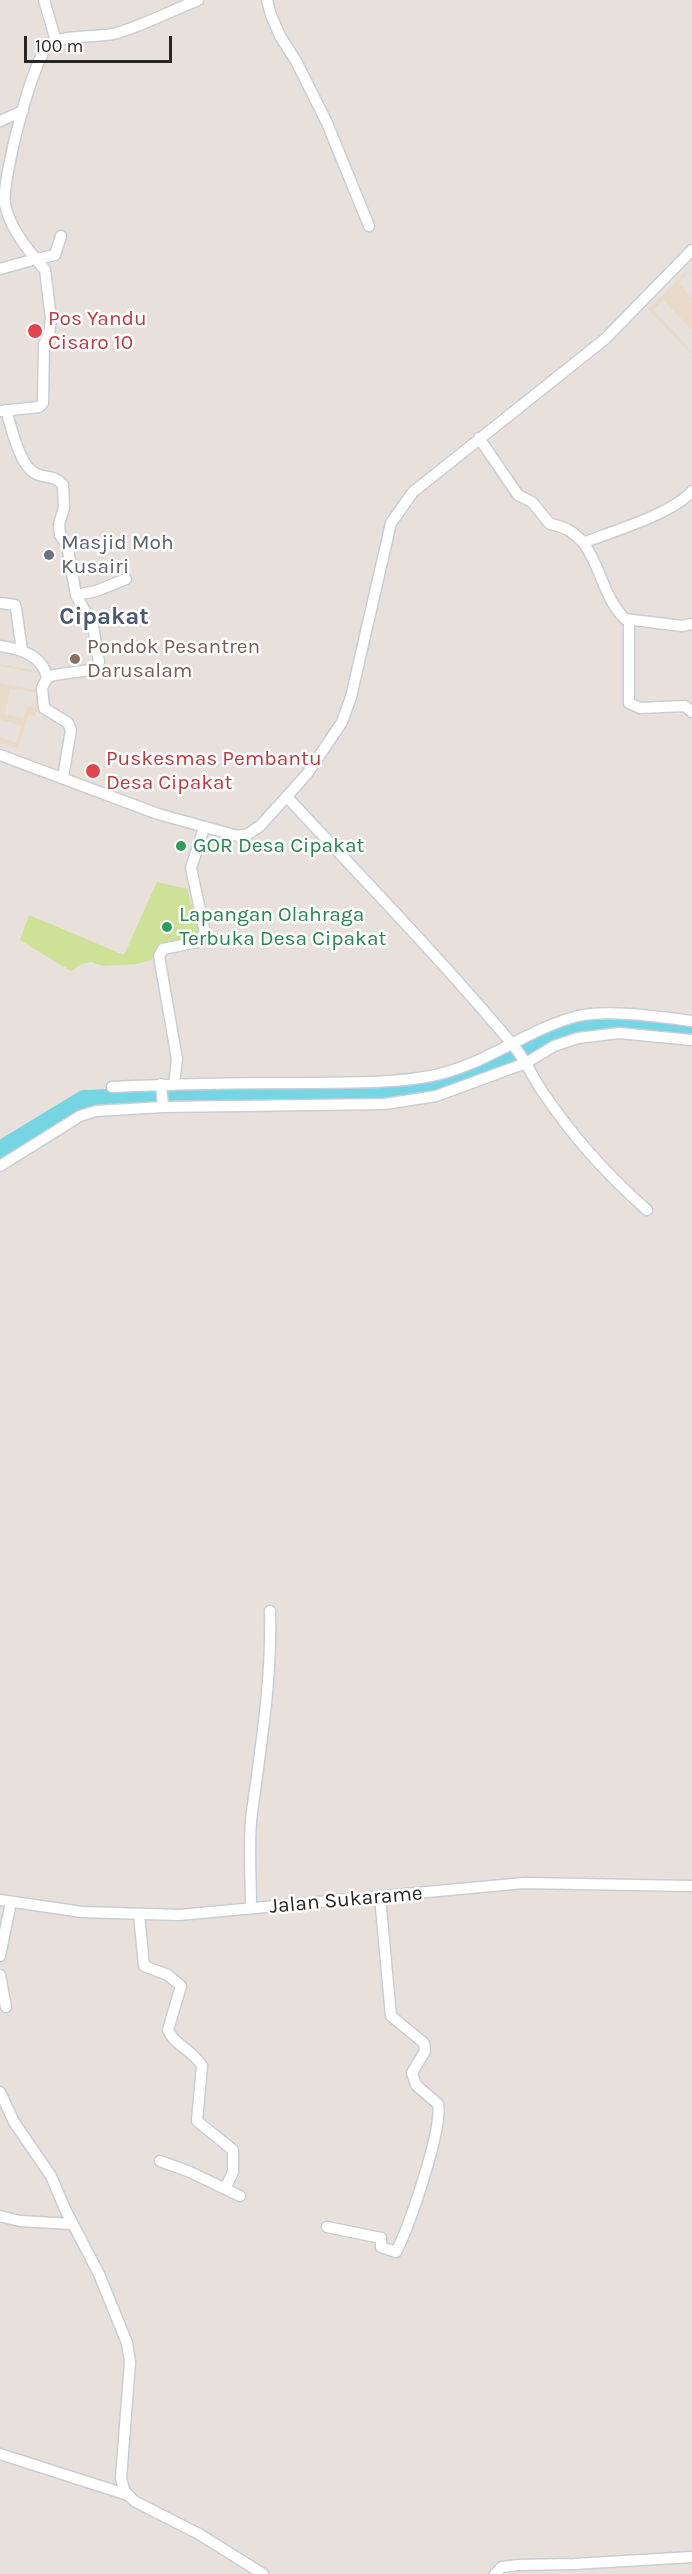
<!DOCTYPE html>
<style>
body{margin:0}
#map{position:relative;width:692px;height:2574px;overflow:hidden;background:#e8e0da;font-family:Karla,sans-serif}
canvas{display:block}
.scale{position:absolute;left:24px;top:36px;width:148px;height:27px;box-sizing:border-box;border:3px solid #272727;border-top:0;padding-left:8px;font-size:18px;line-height:21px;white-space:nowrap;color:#272727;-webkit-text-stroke:4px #fff;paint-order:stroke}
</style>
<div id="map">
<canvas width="692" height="2574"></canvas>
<div class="scale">100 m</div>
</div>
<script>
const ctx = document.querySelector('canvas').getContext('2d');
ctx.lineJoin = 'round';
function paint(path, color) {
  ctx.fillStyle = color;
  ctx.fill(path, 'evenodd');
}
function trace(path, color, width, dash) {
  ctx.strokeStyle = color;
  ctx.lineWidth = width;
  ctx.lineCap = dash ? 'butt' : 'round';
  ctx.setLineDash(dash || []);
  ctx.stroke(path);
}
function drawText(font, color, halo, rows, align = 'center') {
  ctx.font = font + ' Karla,sans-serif';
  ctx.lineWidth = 5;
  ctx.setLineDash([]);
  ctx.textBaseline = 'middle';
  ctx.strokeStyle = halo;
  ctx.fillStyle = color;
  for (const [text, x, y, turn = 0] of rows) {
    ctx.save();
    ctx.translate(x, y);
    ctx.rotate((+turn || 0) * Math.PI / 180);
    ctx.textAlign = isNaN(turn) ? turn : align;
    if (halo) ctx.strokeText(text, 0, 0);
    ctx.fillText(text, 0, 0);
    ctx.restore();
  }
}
paint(new Path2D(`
 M688 270 692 277 688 273 678 283 692 298V330L663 300 653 310 692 352V354L648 309Z
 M0 664 44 672 35 716 28 715 18 748 0 744V737L17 743 22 726 0 719V683L38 690 41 674 0 666ZM10 688 37 693 35 707 27 706 24 718 5 714Z`), '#e9daca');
paint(new Path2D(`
 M157 882 187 889 202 939 162 951 151 960 137 964 103 966 91 962 82 964 71 971 20 940 29 915 124 955Z`), '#cde197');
trace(new Path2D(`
 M0 1150 84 1099 440 1087 564 1030C606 1017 649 1026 692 1029`), '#75d5e2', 18);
const minor = new Path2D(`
 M44 0 56 41
 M267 0 271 15 280 36 296 61 327 123 369 226
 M0 121 23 111
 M36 259 55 255 61 236
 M0 269 36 259C23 244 9 225 5 204 1 183 33 55 50 44 63 35 96 37 113 34 138 28 173 10 198 0
 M6 410C11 426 19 463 33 472 44 480 53 473 63 485L64 508 59 524 60 535 67 545 76 595 93 626 99 662 97 667 90 670 54 675 47 678 42 688 44 708 68 723 71 730 63 777
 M1 411 39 407 43 403 44 344 49 335 51 318 45 270 36 259
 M479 438 518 495 532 502 550 524C601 532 594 589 625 619L682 626 692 624
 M585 542C614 531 672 514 692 491
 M76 595 96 591 126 579
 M0 603 15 605 16 608 22 651
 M629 620V703L640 708 685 706 692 712
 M0 646C20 649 43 655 47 678
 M0 755 158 814 238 836 248 834 260 826 307 774 342 722 351 697 391 523 413 492 605 339 692 250
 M287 797C363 879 441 959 513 1045 525 1059 532 1076 542 1091 571 1134 608 1176 647 1210
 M161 1084 163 1107
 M174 1084 177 1059 159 956 163 949 198 942 205 933 191 868 204 828
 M112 1087C176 1084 240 1083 304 1083 346 1082 389 1084 431 1076 484 1066 527 1029 578 1016 608 1009 661 1017 692 1021
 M0 1166 80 1116 96 1111 163 1107 385 1104 436 1096 526 1063 554 1046 578 1038 619 1033 692 1040
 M0 1900 82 1912 179 1915 524 1883 692 1886
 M251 1908C251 1879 248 1839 252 1812 261 1745 272 1679 270 1611
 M139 1914 144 1966 168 1975 181 1986 168 2030C174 2045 194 2051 202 2066L197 2121 233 2150V2172L225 2189
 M0 1956 11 1902
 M0 1975 6 2007
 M0 2092 14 2122 51 2176 65 2209 99 2274 127 2343 130 2362 121 2478 124 2490 134 2501 199 2534 263 2574
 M160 2161 190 2172 240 2196
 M0 2216 20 2221 72 2224
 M327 2227 381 2238V2247L396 2252C409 2227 443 2129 438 2104L416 2085 412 2073 425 2051 424 2043 391 2016 380 1897
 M0 2454 128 2495
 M495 2574 502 2567 518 2565 574 2564 692 2557`);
trace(minor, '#c8ced8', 13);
trace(minor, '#fff', 10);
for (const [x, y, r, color] of [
 [35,331,8,"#e0444e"],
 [49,555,6,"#6b7280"],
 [75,659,6,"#8d6e63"],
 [93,771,8,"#e0444e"],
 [181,846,6,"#2e9e5b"],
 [167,927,6,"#2e9e5b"]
]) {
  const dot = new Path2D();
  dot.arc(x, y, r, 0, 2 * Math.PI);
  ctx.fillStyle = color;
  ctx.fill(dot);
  trace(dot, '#fff', 2);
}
drawText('21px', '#be3a42', '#fff', [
 ["Pos Yandu",48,319],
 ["Cisaro 10",48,343],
 ["Puskesmas Pembantu",106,759],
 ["Desa Cipakat",106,783]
], 'left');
drawText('21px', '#5b616d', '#fff', [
 ["Masjid Moh",61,543],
 ["Kusairi",61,567]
], 'left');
drawText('21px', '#785e54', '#fff', [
 ["Pondok Pesantren",87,647],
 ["Darusalam",87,671]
], 'left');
drawText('21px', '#27864d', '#fff', [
 ["GOR Desa Cipakat",193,846],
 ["Lapangan Olahraga",179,915],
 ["Terbuka Desa Cipakat",179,939]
], 'left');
drawText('21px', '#272727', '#fff', [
 ["Jalan Sukarame",346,1900,-5]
]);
drawText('bold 24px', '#4c5973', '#fff', [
 ["Cipakat",104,617]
]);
</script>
